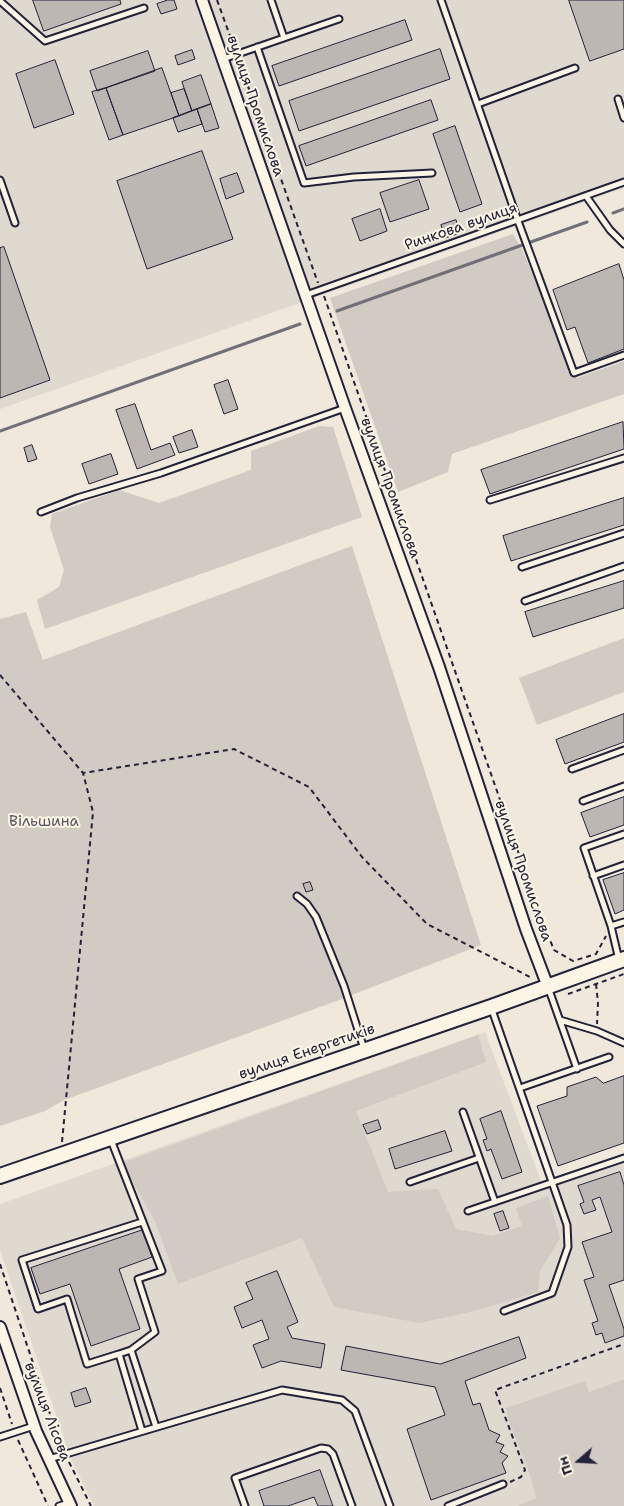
<!DOCTYPE html>
<meta charset="utf-8">
<style>
body{margin:0}
#map{position:relative;width:624px;height:1506px;overflow:hidden;background:#efe8db;font-family:"Shantell Sans",sans-serif}
canvas{display:block}
.north{position:absolute;left:554px;top:1436px;width:50px;height:50px;-webkit-text-stroke:4px #fcf5e5;paint-order:stroke;rotate:251deg;font-size:14px;font-weight:700;line-height:20px;text-align:center;color:#22223b}
.north::after{content:'';display:block;margin:auto;width:18px;height:22px;background:#22223b;clip-path:polygon(50% 0,100% 100%,50% 72%,0 100%)}
</style>
<div id="map">
<canvas width="624" height="1506"></canvas>
<div class="north">Пн</div>
</div>
<script>
const ctx = document.querySelector('canvas').getContext('2d');
ctx.lineJoin = 'round';
function paint(path, color) {
  ctx.fillStyle = color;
  ctx.fill(path, 'evenodd');
}
function trace(path, color, width, dash) {
  ctx.strokeStyle = color;
  ctx.lineWidth = width;
  ctx.lineCap = dash ? 'butt' : 'round';
  ctx.setLineDash(dash || []);
  ctx.stroke(path);
}
function drawText(font, color, halo, rows, align = 'center') {
  ctx.font = font + ' "Shantell Sans",sans-serif';
  ctx.lineWidth = 4;
  ctx.setLineDash([]);
  ctx.textBaseline = 'middle';
  ctx.strokeStyle = halo;
  ctx.fillStyle = color;
  for (const [text, x, y, turn = 0] of rows) {
    ctx.save();
    ctx.translate(x, y);
    ctx.rotate((+turn || 0) * Math.PI / 180);
    ctx.textAlign = isNaN(turn) ? turn : align;
    if (halo) ctx.strokeText(text, 0, 0);
    ctx.fillText(text, 0, 0);
    ctx.restore();
  }
}
paint(new Path2D(`
 M0 0H624V188L0 409Z
 M485 1032 544 1189 624 1162V1379L589 1392 529 1472 536 1498 517 1506H94L71 1459 0 1250V1204Z`), '#e0d9cf');
paint(new Path2D(`
 M513 234 522 249 577 378 624 361V394L452 454 448 472 398 492 330 298Z
 M319 426 333 427 362 517 45 629 37 600 59 587 64 570 50 527 52 514 119 490 159 503 251 470V451Z
 M352 546 481 945 331 1003 64 1100 45 1111 0 1126V619L26 612 43 660Z
 M624 638V692L537 725 519 678Z
 M478 1035 486 1062 356 1111 388 1192 438 1189 456 1229 493 1236 522 1226 516 1208 548 1196 560 1238 540 1271 538 1292 474 1311 420 1323 334 1307 302 1238 178 1284 155 1221 122 1163Z
 M624 1379V1506H517L536 1498 529 1472 508 1419 506 1408 585 1381 589 1392Z`), '#d1cbc3');
trace(new Path2D(`
 M613 213 624 209
 M337 311 587 222
 M0 431 300 324`), '#716f79', 3);
const building = new Path2D(`
 M33 0H120L121 4 44 31Z
 M168 0H174L177 9 161 14 157 4Z
 M569 0H624V49L590 61Z
 M405 20 412 40 279 86 272 66Z
 M440 49 450 79 299 131 289 101Z
 M192 50 195 59 178 65 175 56Z
 M148 51 155 71 97 91 90 71Z
 M55 60 74 114 34 128 16 74Z
 M162 68 179 116 123 135 106 88Z
 M201 75 211 104 192 111 182 82Z
 M106 88 123 135 109 140 92 92Z
 M184 89 192 111 179 116 171 93Z
 M431 100 438 120 306 166 299 146Z
 M211 104 219 128 205 132 197 109Z
 M197 109 202 124 178 132 173 118Z
 M455 126 482 204 460 212 433 134Z
 M202 151 233 239 147 269 117 181Z
 M237 173 244 192 226 199 220 179Z
 M419 180 429 209 390 222 380 193Z
 M380 209 387 231 360 241 352 219Z
 M456 220 460 233 445 238 441 225Z
 M4 247 50 380 0 398V248Z
 M619 264 624 280V349L588 363 575 327 567 330 553 290Z
 M228 380 238 409 224 414 214 385Z
 M135 404 151 450 170 443 175 455 137 469 116 410Z
 M623 422 624 449 490 494 481 470Z
 M192 430 198 447 179 453 173 437Z
 M32 445 37 459 28 462 24 448Z
 M111 454 118 474 89 484 82 464Z
 M624 498V525L511 561 503 536Z
 M624 581V608L533 637 525 612Z
 M624 714V742L565 764 556 740Z
 M624 797V825L590 837 581 813Z
 M624 873V910L615 914 603 880Z
 M310 882 313 890 306 892 303 884Z
 M624 1076V1143L558 1166 537 1106 567 1096V1087L596 1077 603 1083Z
 M501 1111 522 1172 502 1179 491 1149 487 1151 483 1140 487 1139 480 1119Z
 M378 1120 381 1129 367 1134 363 1125Z
 M445 1131 452 1151 395 1169 389 1149Z
 M620 1172 624 1185V1280L609 1285 624 1329V1336L605 1343 602 1333 596 1335 592 1323 598 1321 584 1280 594 1277 582 1242 612 1232 600 1197 592 1200 596 1210 584 1214 580 1204 584 1202 578 1186Z
 M503 1211 509 1228 500 1231 494 1214Z
 M143 1230 152 1257 119 1269 140 1329 91 1346 70 1284 40 1294 31 1268Z
 M277 1271 298 1322 287 1327 292 1338 325 1344 321 1368 281 1361 262 1368 253 1345 269 1339 262 1320 242 1328 234 1307 253 1299 246 1283Z
 M519 1337 526 1358 465 1381 473 1405 480 1403 489 1430 500 1435 496 1442 504 1445 500 1452 508 1456 502 1463 506 1473 431 1500 407 1429 445 1415 435 1387 341 1370 346 1346 440 1364Z
 M86 1388 91 1402 75 1407 71 1393Z
 M320 1470 333 1506H318L314 1497 288 1506H264L259 1491Z`);
paint(building, '#bcb7b3');
trace(building, '#22223b', 1);
const service = new Path2D(`
 M271 0 284 38
 M441 0 518 221 574 373 624 355
 M0 1 45 41 144 8
 M257 47 304 183 354 177 432 173
 M223 59 339 19
 M618 99 624 118
 M478 104 575 68
 M0 180 15 223
 M586 196 610 230 624 244
 M306 295 624 182
 M490 500 624 458
 M41 512 77 498 161 473 345 408
 M522 567 624 533
 M525 601 624 566
 M572 769 624 750
 M583 801 624 786
 M593 876 624 865
 M297 896 307 904 316 917 344 986 364 1049
 M611 926 624 922
 M619 960 611 926 584 848 624 834
 M548 987 577 1069
 M491 1007 567 1225 568 1247 552 1293 504 1311
 M560 1020 597 1031 624 1043
 M520 1088 609 1057
 M463 1112 495 1202
 M111 1140 162 1271 138 1279 155 1332 131 1350
 M410 1182 479 1158
 M468 1211 624 1158
 M119 1354 87 1364 67 1299 38 1309 22 1260 142 1222
 M142 1431 119 1354 131 1350 156 1427
 M0 1437 34 1426
 M49 1459 282 1390 342 1400 355 1411 390 1506
 M59 1506 69 1503
 M245 1506 235 1478 321 1448 328 1449 333 1454 352 1506
 M448 1506 503 1484`);
const minor = new Path2D(`
 M202 0 345 408 439 667 526 929 548 987
 M0 1327 36 1431 71 1506`);
const secondary = new Path2D(`
 M0 1176 491 1007 624 959`);
trace(service, '#22223b', 9);
trace(minor, '#22223b', 14);
trace(secondary, '#22223b', 18);
trace(new Path2D(`
 M217 0 234 47
 M239 61 318 283
 M324 296 542 920 554 950 573 961 596 954 606 936
 M0 675 83 773 234 749 309 787 362 857 427 924 532 978
 M596 984 598 1003 597 1024
 M568 994 624 974
 M62 1142 93 812 83 773
 M0 1264 56 1432 62 1446
 M0 1388 12 1424
 M18 1440 48 1506
 M69 1462 91 1506
 M510 1482 521 1477 525 1470 495 1390 624 1344`), '#22223b', 2, [5, 4]);
trace(service, '#fcf5e5', 5);
trace(minor, '#fcf5e5', 10);
trace(secondary, '#fcf5e5', 14);
drawText('15px', '#22223b', '#fcf5e5', [
 ["вулиця Промислова",255,106,71],
 ["Ринкова вулиця",461,227,-19],
 ["вулиця Промислова",390,488,70],
 ["вулиця Промислова",523,871,71],
 ["вулиця Енергетиків",307,1052,-19],
 ["вулиця Лісова",47,1412,69]
]);
drawText('15px', '#575564', '#fcf5e5', [
 ["Вільшина",44,822]
]);
</script>
